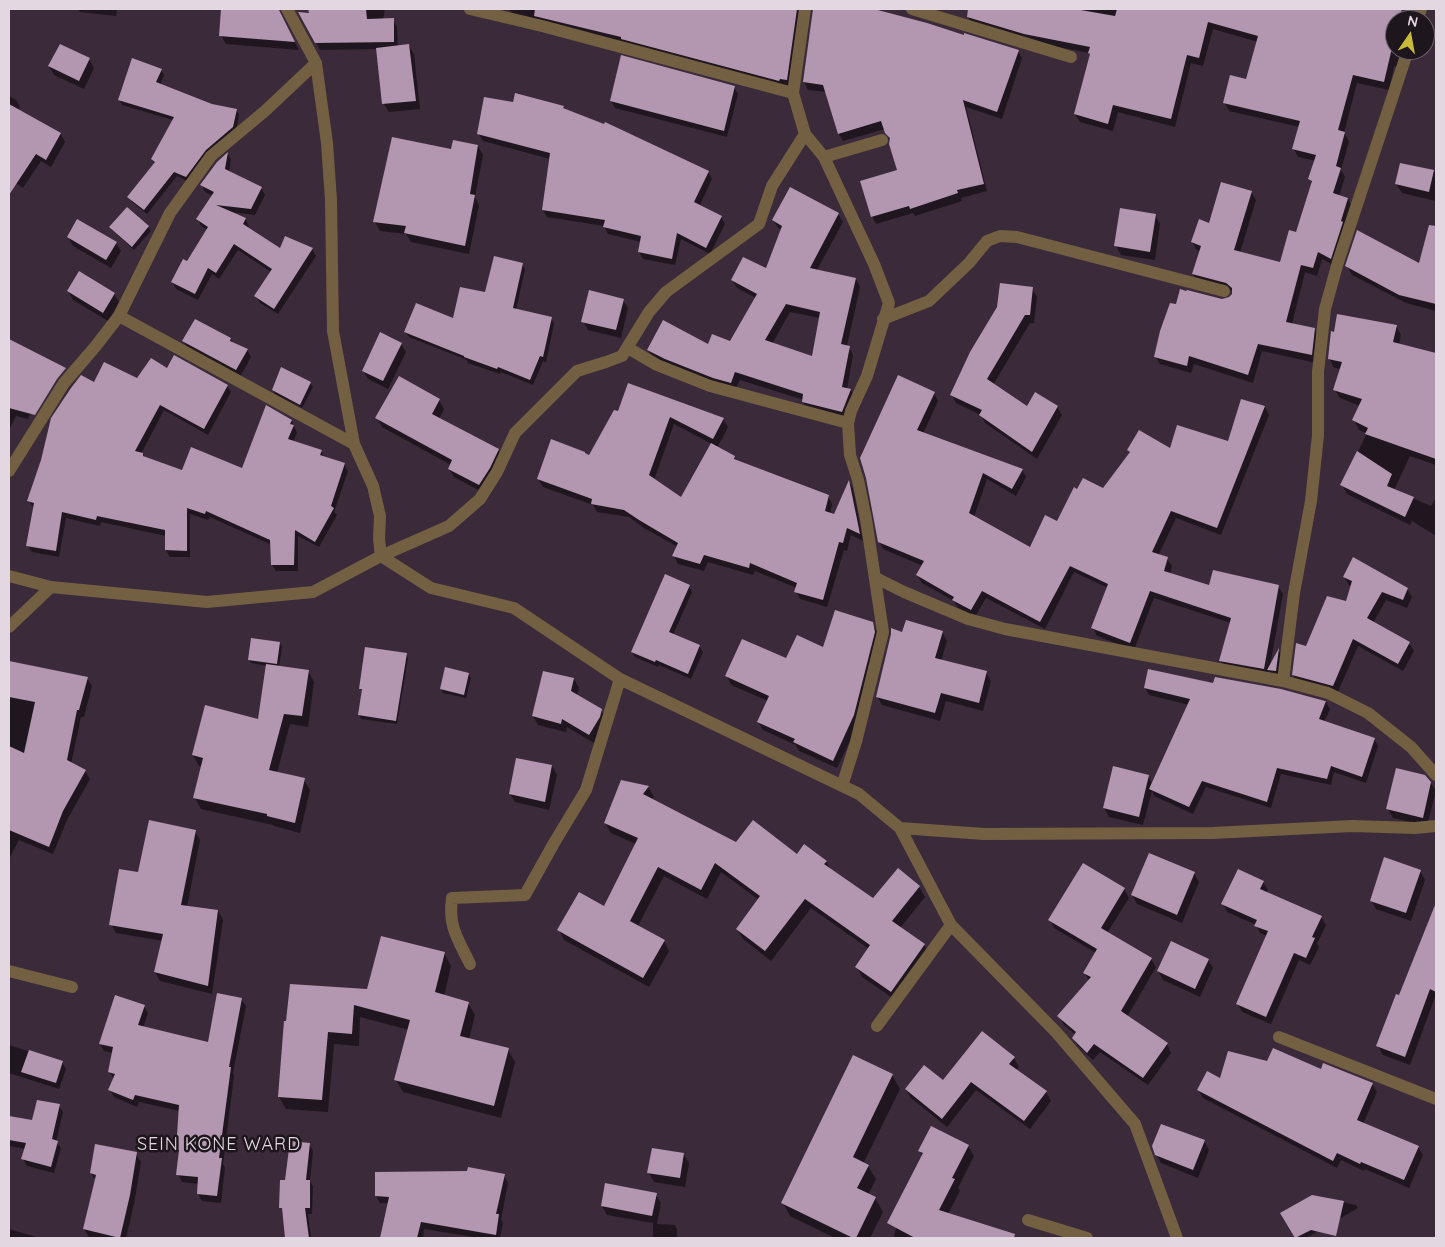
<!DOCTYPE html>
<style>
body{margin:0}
#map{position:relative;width:1445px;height:1247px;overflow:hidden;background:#3b2a3a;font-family:Quicksand,sans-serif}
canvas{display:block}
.frame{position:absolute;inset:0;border:10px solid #e3d8e1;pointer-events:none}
.north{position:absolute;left:1385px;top:10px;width:50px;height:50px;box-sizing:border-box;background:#1d161d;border:1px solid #6c646b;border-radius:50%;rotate:12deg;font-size:14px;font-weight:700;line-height:20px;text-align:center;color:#e3d8e1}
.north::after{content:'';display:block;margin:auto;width:18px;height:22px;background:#caba3a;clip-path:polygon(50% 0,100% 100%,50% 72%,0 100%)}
</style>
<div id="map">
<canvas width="1445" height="1247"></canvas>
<div class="frame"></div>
<div class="north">N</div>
</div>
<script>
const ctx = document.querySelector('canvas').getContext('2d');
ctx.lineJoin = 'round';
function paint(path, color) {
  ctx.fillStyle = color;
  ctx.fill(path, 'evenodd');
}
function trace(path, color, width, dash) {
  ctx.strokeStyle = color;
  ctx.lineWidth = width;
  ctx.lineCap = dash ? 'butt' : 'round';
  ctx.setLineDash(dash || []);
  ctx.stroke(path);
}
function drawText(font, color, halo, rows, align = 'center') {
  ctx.font = font + ' Quicksand,sans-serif';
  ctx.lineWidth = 5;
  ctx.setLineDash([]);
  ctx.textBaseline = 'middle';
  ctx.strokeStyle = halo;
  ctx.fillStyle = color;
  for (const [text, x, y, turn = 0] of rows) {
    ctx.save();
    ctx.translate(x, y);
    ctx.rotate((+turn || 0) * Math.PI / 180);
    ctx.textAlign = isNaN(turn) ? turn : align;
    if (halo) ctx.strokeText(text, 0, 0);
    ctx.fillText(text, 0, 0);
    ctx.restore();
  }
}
paint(new Path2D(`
 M78 9H117L116 16 80 12Z
 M222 9H247L278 11 299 50 226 44 221 35Z
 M355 9H385L383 20H393L397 27 398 47 409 46 414 54 420 109 389 112 384 104 377 49 320 50 300 13 354 17Z
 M509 9H715L750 17 753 9H807L790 87 512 13Z
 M809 9H870L1018 51 1022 58 1002 119 966 107 987 191 961 198 962 201 915 216 913 213 876 224 872 216 899 171 891 140 885 129 843 141 839 134 827 92 808 90 804 82 814 9Z
 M970 9H1303L1336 18 1338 9H1395L1401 10 1406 19 1405 20H1395V50H1402L1397 67 1394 66 1389 90 1357 83 1344 133 1349 141 1341 170 1345 177 1339 196 1348 199 1352 207 1335 266 1322 259 1317 276 1305 272 1292 324 1314 329 1319 337 1316 363 1262 351 1253 383 1194 364 1191 373 1160 364 1155 356 1176 305 1222 300 1230 298 1233 294V291L1198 282 1193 274 1201 251 1197 250 1192 242 1209 224 1251 192 1256 200 1240 253 1281 264 1297 234 1312 184 1310 179 1316 161 1298 157 1294 149 1300 127 1229 111 1225 103 1247 80 1258 42 1213 29 1203 66 1191 63 1175 127 1118 112 1113 131 1080 122 1075 114 1091 56 1090 53 1029 42 973 25 968 17Z
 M89 59 94 68 84 89 54 75 49 66Z
 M161 70 164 75 160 85 211 105 236 110 239 115 236 132 189 182 177 176 147 214 132 202 129 197 155 164 152 159 173 120 122 105 120 100Z
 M734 87 738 94 727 137 615 108 611 101Z
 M9 96 16 100 20 107 18 111 61 134 65 142 51 167 41 161 23 188 9 178V157L11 153 9 152Z
 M514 104 563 107 565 110 708 172 712 179 700 205 721 217 725 224 710 254 681 239 675 265 643 259 639 252 641 242 608 234 604 226 547 217 543 210 550 159 483 141 479 134Z
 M478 146 483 155 475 197 479 205 469 254 411 242 406 234 380 231 375 222 452 151Z
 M228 154 231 160 229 172 261 188 265 195 255 215 231 212 245 219 249 226 248 228 280 250 312 249 316 256 278 314 260 303 256 296 271 272 238 250 219 279 212 274 198 300 176 289 172 282 188 262 208 230 201 226 198 219 213 196 205 192 202 185 218 162Z
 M1401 164 1436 172V201L1402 193 1396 184Z
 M127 209 148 227 151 231 134 250 113 231 110 227Z
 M838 214 843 222 817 270 856 279 860 287 847 346 849 347 853 355 847 389 851 390 855 398 847 419 808 410 803 402 804 400 740 380 735 390 653 358 648 350 708 346 730 343 756 298 737 288 732 280 767 270 782 230 778 228 773 220ZM790 312 820 318 813 358 772 344Z
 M1155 215 1160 224 1155 260 1121 255 1116 246Z
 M68 237 116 243 121 251 111 268 73 246Z
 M1423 254 1436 258V311L1406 303 1352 275 1347 266 1420 265Z
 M522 264 525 269 516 310 551 318 554 324 546 362 543 361 533 385 501 372 500 374 468 363 467 360 409 337 405 332 454 320Z
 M1032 289 1037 297 1034 323H1030L993 385 1027 408 1057 407 1062 415 1037 459 985 423 981 415 956 403 952 395Z
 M68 291 114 294 119 302 108 321 73 300Z
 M623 300 628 308 621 338 588 330 583 321Z
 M1396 326 1401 335 1399 345 1436 355V465L1410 456 1394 490 1431 506 1436 498V536L1412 521 1410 525 1347 494 1342 485 1367 433 1359 430 1354 420 1360 406 1340 398 1334 389 1341 369 1334 368 1329 358Z
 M231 339 233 344 247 350 251 357 240 377 188 348 183 341Z
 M14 343 51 367 28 419 16 416 9 430V354Z
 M401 344 406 352 388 389 368 379 363 371Z
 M167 370 227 386 231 392 208 435 164 410 141 454H143L145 459 182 472 242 469 292 421 297 433 293 442 321 451 325 458 344 464 348 471 334 512 337 515 319 547 298 536V571H276L272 565V545L210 517 208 520 190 514V557H170L166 550V536L101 522 100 526 66 518 59 557 32 552 28 546 34 508 33 507 29 501 95 383 138 380Z
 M310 383 313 387 302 408 275 394 273 390Z
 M934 393 938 401 923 434 1022 470 1026 477 1016 496 987 479 974 517 1030 548 1057 522 1078 490H1103L1130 453 1128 450H1171L1229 443 1242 401 1265 407 1269 415 1221 535 1176 518 1158 556 1167 559 1172 566 1170 574 1210 587 1278 586 1283 594 1270 666 1279 651 1283 658 1280 680 1273 678 1269 671 1268 676 1225 668 1221 661 1231 623 1154 598 1134 650 1097 636 1093 628 1108 588 1074 572 1045 629 986 598 975 617 958 608 954 601 922 583 917 575 923 566 883 549 879 541 867 478Z
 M439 400 444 409 439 419 498 450 503 458 484 493 454 477 449 469 451 465 382 427 377 418Z
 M614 411 723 419 728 427 717 448 734 457 737 461 828 496 832 504 830 514 835 515 850 483 853 489 863 541 851 535 847 551 844 550 827 607 800 599 796 591 797 588 755 571 753 575 708 562 704 571 678 564 674 556 678 547 644 528 629 517 597 512 593 505 543 487 538 479 590 456ZM674 424 712 444 681 499 654 480Z
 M1344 577 1407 589 1412 597 1407 608 1386 600 1373 623 1409 643 1414 651 1403 671 1358 646 1337 694 1298 683 1293 675 1347 602 1352 586 1349 585Z
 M689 586 692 592 673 635 699 646 703 652 691 679 659 665 658 667 635 657 632 652Z
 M872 623 877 632 858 724 837 768 799 751 796 745 763 730 758 722 768 701 731 685 727 676 824 649Z
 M942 632 947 641 941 661 986 672 991 681 983 711 946 701 940 721 882 705 877 696 903 633Z
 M280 643 282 647 279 667 308 671 314 682 308 727 290 724 277 773 304 780 310 790 300 833 274 826 273 825 201 809 195 798 202 766H199L193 755 259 721 267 666 251 663 249 660Z
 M406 654 408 658 397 724 361 719 359 715 362 692 361 689Z
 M11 663 87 678 92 686 84 717H81L71 764 85 771 90 779 67 820 53 854 19 840 9 859V783L11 778 9 777V672Z
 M468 674 471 678 466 698 443 693 441 689Z
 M574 679 579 688 577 695 601 710 606 719 604 726 594 743 567 727 566 732 538 725 533 716Z
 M1214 685 1281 690 1326 702 1330 709 1324 722 1374 739 1378 746 1366 783 1334 772 1331 785 1281 774 1271 808 1206 787 1193 814 1154 796 1152 791 1143 825 1109 817 1104 808 1148 776 1152 784 1189 705 1149 695 1145 688Z
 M552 766 557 775 549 810 515 802 510 794Z
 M1430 782 1436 791 1427 826 1393 818 1388 809Z
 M648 787 654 797 651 800 736 844 826 861 830 869 873 900 898 870 919 887 925 897 900 928 924 945 930 955 897 1001 862 977 857 967 869 949 811 908 771 961 743 939 737 929 759 900 721 872 707 899 664 876 638 926 664 941 669 951 649 987 564 940 559 930 605 908 636 844 611 833 605 823Z
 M195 831 200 840 187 907 218 911 223 920 212 994 160 981 155 972 163 941 116 933 111 924 139 874Z
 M1084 864 1124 889 1129 898 1107 933 1151 959 1156 967 1127 1017 1167 1044 1171 1053 1148 1085 1100 1052 1093 1060 1078 1046 1073 1038 1076 1035 1064 1025 1059 1016 1089 981 1085 973 1096 953 1054 928 1050 920Z
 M1420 871 1425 880 1411 921 1376 909 1371 900Z
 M1194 873 1199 882 1182 923 1137 904 1132 895Z
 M1263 882 1268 890 1266 893 1321 917 1326 925 1317 944 1319 947 1310 965 1299 960 1271 1024 1242 1012 1238 1004 1267 936 1260 933 1256 925 1227 912 1223 904Z
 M1423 938 1436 943V998L1435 997 1410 1065 1383 1055 1378 1046 1400 997Z
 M444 953 451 966 444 996 468 1003 475 1015 469 1039 508 1050 515 1062 501 1118 403 1092 396 1080 409 1030 360 1017 359 1046 334 1044 328 1112 286 1109 279 1097 285 1022 368 990Z
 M1208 960 1213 968 1200 997 1163 980 1158 971Z
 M241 999 246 1006 233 1073 234 1076 223 1164 225 1167 221 1203 202 1201 198 1194 199 1184 182 1182 178 1174 180 1155 177 1149 180 1111 139 1102 137 1107 114 1097 110 1090 114 1079 110 1072 113 1053 104 1051 100 1044 144 1006 148 1013 143 1028 209 1043Z
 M9 1045 62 1062 66 1069 59 1089 9 1073Z
 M854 1057 892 1075 900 1089 863 1164 868 1166 876 1179 868 1195 875 1198 883 1212 870 1238H835L790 1216 783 1203Z
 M1014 1058 1019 1067 1016 1070 1046 1092 1051 1101 1030 1129 976 1090 947 1127 911 1098 906 1090 943 1082Z
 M1268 1063 1321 1071 1372 1084 1377 1092 1363 1124 1418 1147 1423 1155 1409 1188 1365 1169 1364 1171 1341 1160 1337 1168 1203 1098 1198 1090 1221 1080Z
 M59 1106 63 1112 56 1142 61 1148 54 1173 27 1166 23 1159 26 1149 9 1146V1118L33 1122Z
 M1204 1141 1209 1150 1198 1178 1161 1163 1156 1154Z
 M310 1145 313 1151 310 1181 313 1187 312 1214H308L311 1238H287L284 1214 281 1207 286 1181Z
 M968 1146 974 1156 958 1188 960 1191 948 1214 1002 1231 1007 1238H894L901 1200 923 1157 920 1151Z
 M136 1154 141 1162 134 1204 126 1238 89 1237 84 1229 96 1181 91 1173Z
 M684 1155 689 1163 685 1187 654 1182 649 1173Z
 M376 1174 504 1176 508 1183 501 1219 503 1223 500 1238H480L424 1229 423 1238H381L389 1203H380L376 1196Z
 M656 1195 661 1203 657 1224 675 1225 677 1229V1238H653V1223L607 1215 602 1206Z
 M1313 1196 1356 1205 1358 1208 1306 1238H1296L1282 1213Z
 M9 1229 36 1237 37 1238H9Z`), '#0007');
paint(new Path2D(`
 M221 9 279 10 295 42 219 36Z
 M308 9H366L367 19 394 18V42L315 43 298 12 309 13Z
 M535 9H797L787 80 780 79 779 81 621 39V37L534 16Z
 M813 9H874L927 23 964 35V33L1019 50 997 112 963 100 984 184 957 190 958 193 910 209 909 206 871 217 860 181 897 170 889 144 890 138 885 133 881 121 838 134 823 85 803 82Z
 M968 9H1075L1115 16 1117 9H1402L1399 20H1395V35L1384 82 1353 75 1338 130 1345 132 1336 166 1341 168 1333 193 1348 198 1341 221 1343 222 1331 259 1318 252 1313 268 1301 265 1286 322 1315 328 1312 355 1258 344 1248 375 1189 356 1187 366 1154 357 1160 331 1170 303 1176 304 1180 289 1186 291 1187 290 1222 299 1229 297 1232 294V288L1226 283 1192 274 1201 246 1191 242 1199 219 1209 223 1221 182 1252 191 1234 250 1280 262 1289 230 1296 232 1312 181 1308 179 1316 155 1292 149 1300 121 1223 103 1230 75 1246 79 1258 36 1208 22 1199 58 1187 55 1171 119 1113 105 1108 124 1074 114 1090 54 1088 53 1090 47 1024 34 967 17Z
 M60 44 90 58 79 81 48 66Z
 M409 44 416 101 382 104 376 48Z
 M621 55 735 86 724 131 610 101Z
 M132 58 162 69 156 82 212 104 237 109 233 127 206 150 186 177 174 172 144 210 127 197 155 162 151 159 174 117 118 100Z
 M515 93 564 106 563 108 604 124 605 122 709 171 694 202 722 216 706 248 677 233 672 259 638 252 641 236 603 227 605 220 542 210 550 153 477 134 484 97 513 102Z
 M9 104 61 133 46 160 36 154 9 195Z
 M392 137 451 149 453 140 478 145 470 194 475 195 465 246 404 233 406 226 373 222Z
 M228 152 225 169 262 187 251 209 216 205 246 218 243 224 280 248 285 236 313 248 274 309 254 296 272 269 234 244 216 273 208 268 195 294 171 282 183 259 187 261 208 227 196 219 214 192 200 185 217 162Z
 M1400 163 1434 170 1429 192 1395 184Z
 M790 187 839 213 810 268 856 278 841 344 850 346 842 387 851 389 842 412 802 402 803 394 735 372 731 383 713 378 665 359 647 350 663 320 708 344 712 334 730 341 757 294 731 280 743 257 766 268 782 226 772 220ZM786 304 820 312 812 356 765 340Z
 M127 207 149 226 132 247 109 227Z
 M1120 208 1156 214 1150 252 1114 246Z
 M77 219 117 242 106 260 67 237Z
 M1429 225 1436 226V304L1399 295 1345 266 1357 230 1419 263Z
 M494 256 523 263 513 308 552 317 543 357 540 356 530 380 498 367 497 369 464 357V356L404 332 416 303 453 318 460 287 485 292Z
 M79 271 115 293 103 313 67 291Z
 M1000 283 1033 287 1030 315H1025L987 379 1027 406 1035 392 1058 406 1032 452 979 415 982 410 950 395 970 352 997 307Z
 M589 290 624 299 616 330 581 322Z
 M1337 314 1397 325 1393 342 1436 353V459L1365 434 1368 428 1352 420 1362 399 1333 390 1342 362 1328 359 1331 331 1334 332Z
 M195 319 231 338 230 341 248 349 236 370 182 341Z
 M380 332 402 343 383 381 362 371Z
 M9 339 66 368 57 379 35 415 9 408Z
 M174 355 228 385 204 429 160 405 135 451 143 453V456L182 470 191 447 242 468 266 405 292 420 290 424 294 425 288 439 322 450 320 455 345 463 331 506 334 508 315 542 295 530 294 565H271L270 540 206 511 205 514 187 508V551L165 550V530L97 516 96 520 62 512 56 551 26 546 34 503 27 501 41 460 51 418 71 388 81 375 94 382 104 362 137 378 151 358 167 368Z
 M281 367 311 382 300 405 272 390Z
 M898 375 935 392 917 430 1023 469 1012 489 983 473 969 513 1030 547 1045 515 1057 521 1074 487 1077 489 1083 478 1103 488 1130 452 1127 450 1139 430 1170 448 1177 425 1228 441 1241 399 1265 406 1217 528 1171 511 1152 552 1168 557 1164 571 1209 585 1213 570 1279 585 1264 669 1219 661 1231 618 1150 591 1130 643 1091 628 1108 584 1070 566 1040 622 982 591 971 610 952 600 954 597 916 575 924 561 878 542 866 478 860 458Z
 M399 376 440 399 432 414 499 449 490 468 479 485 448 469 452 460 375 418Z
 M628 383 724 418 713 439 670 417 649 475 681 497 711 443 735 456 734 459 829 495 825 511 834 514 849 480 860 534 847 528 843 543 839 542 823 600 794 592 797 583 750 563 749 568 704 555 700 564 672 556 678 543 639 520 624 510 591 504 592 499 537 479 551 439 585 452V453L589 455 614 410 618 411Z
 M1357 451 1392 474 1387 486 1414 497 1405 517 1340 485Z
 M1353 557 1408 588 1403 600 1382 592 1367 618 1410 642 1398 664 1353 639 1333 686 1292 675 1296 643 1306 646 1327 596 1346 601 1352 581 1343 577Z
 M665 574 690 585 669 632 700 645 688 674 656 660 655 662 631 652Z
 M835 610 873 622 875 632 854 715 833 761 793 742 795 739 757 722 769 696 725 676 742 639 786 658 797 635 823 647Z
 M906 620 943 631 935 658 987 671 979 703 941 693 935 713 876 697 891 634V628L902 632Z
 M251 638 280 642 277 664 248 660Z
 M365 647 407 653 396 721 358 715 362 689H359Z
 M1279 648 1276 671 1267 670Z
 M9 661 88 677 79 710H77L67 760 86 770 63 811 49 847 9 830V746L24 753 35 702 9 697Z
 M266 664 309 670 302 716 284 714 269 770 305 778 295 823 267 816V814L193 798 203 758 192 755 205 705 258 719Z
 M445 667 469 673 464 695 440 689Z
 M1148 669 1213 683 1215 677 1281 689 1325 701H1326L1319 719 1375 738 1362 777 1331 766 1327 779 1277 768 1267 802 1202 781 1189 807 1149 789 1190 699 1144 688Z
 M543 671 574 678 571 691 602 709 600 717 589 735 562 719 561 724 532 716Z
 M516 758 552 765 545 802 509 794Z
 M1113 766 1149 775 1139 817 1103 808Z
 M1396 768 1425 775 1431 782 1423 818 1386 809Z
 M621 780 649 786 643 794 736 842 753 820 797 854 804 844 827 861 824 864 873 898 898 868 920 886 892 921 925 944 891 992 855 967 870 945 805 899 765 951 736 929 760 896 715 863 701 890 658 867 630 921 665 940 643 978 557 930 579 892 604 906 638 838 604 823Z
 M149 820 196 830 181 905 218 910 208 986 154 972 163 934 109 925 119 869 138 872Z
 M1149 853 1195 872 1177 915 1131 895Z
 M1384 857 1421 870 1406 913 1370 901Z
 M1083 863 1125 888 1101 928 1152 958 1121 1011 1168 1043 1143 1078 1094 1044 1087 1053 1072 1038 1076 1032 1057 1016 1091 977 1083 973 1097 949 1048 920Z
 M1238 869 1264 881 1260 889 1322 916 1312 937 1315 938 1306 958 1294 953 1266 1017 1236 1004 1268 931 1254 926 1257 920 1221 904Z
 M1435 905H1436V992L1430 989 1405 1057 1376 1046 1396 994 1399 995Z
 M381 936 445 952 435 992 469 1002 460 1036 509 1048 494 1106 394 1080 410 1020 354 1005 352 1034 328 1032 322 1100 278 1097 284 1021H286L290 984 367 989Z
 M1171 941 1209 959 1195 989 1157 971Z
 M217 993 242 998 229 1067H231L219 1158H222L217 1196 197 1194 198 1177 176 1175 179 1150H176L179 1105 135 1095 133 1100 108 1090 115 1074 108 1072 113 1047 99 1044 115 995 145 1005 138 1025 208 1042Z
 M982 1031 1015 1057 1009 1064 1047 1091 1024 1121 971 1082 942 1119 905 1089 924 1065 943 1080Z
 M1273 1048 1321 1069 1323 1063 1373 1083 1357 1120 1419 1146 1404 1180 1361 1162 1360 1164 1337 1153 1333 1161 1197 1090 1207 1071 1220 1078 1228 1051 1267 1061Z
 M29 1050 63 1061 56 1083 21 1072Z
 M853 1055 893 1074 853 1157 869 1165 857 1188 876 1197 856 1238H853L781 1203Z
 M37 1100 60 1104 52 1139 58 1141 51 1167 21 1159 26 1143 9 1140V1116L32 1120Z
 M1161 1124 1205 1140 1193 1170 1155 1155 1152 1146Z
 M931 1126 969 1145 952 1178 955 1179 939 1210 1015 1234 1014 1238H915L887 1223 923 1153 918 1151Z
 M290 1141 310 1143 306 1180H310V1208H305L309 1238H285L282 1208H279L280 1180H285Z
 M95 1144 137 1152 130 1195 120 1238 83 1229 96 1175 90 1173Z
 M652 1148 684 1153 680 1178 647 1173Z
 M468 1167 505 1174 496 1214H499L496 1235 421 1222 417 1238H380L389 1197 375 1196V1172L467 1171Z
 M605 1183 657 1193 652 1216 601 1206Z
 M1312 1195 1344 1201 1336 1236 1311 1230 1295 1238 1280 1213Z`), '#b396b0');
trace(new Path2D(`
 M287 9 316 63 327 143 331 200 333 331 354 444 373 486 380 516 379 539 381 556 431 588 514 608 620 679 859 794 900 828 984 834 1213 833 1352 826 1415 828 1436 826
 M470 9 542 26 793 93
 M805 9 793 93 805 134 824 157 874 264 889 303 867 376 851 411 848 423 850 455 858 480 866 519 883 632 856 742 842 786
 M912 9 1071 57
 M1417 20 1421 9
 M824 157 882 140
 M119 316 354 444
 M883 319 929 301 969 263 987 241 1000 236 1017 237 1224 291
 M628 348 657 365 710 386 848 423
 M9 471 64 383 95 347 119 316 170 213 211 156 265 111 316 63
 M9 576 51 587 207 602 313 592 381 556 449 526 480 499 497 472 515 433 577 371 606 362 622 356 649 312 666 292 759 224 772 186 805 134
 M876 578 904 592 968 619 1005 629 1283 681 1328 693 1368 713 1411 747 1436 775
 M9 627 51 587
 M1283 681 1294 593 1311 501 1318 435V372L1325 309 1338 262 1408 50
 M900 828 951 925 1056 1032 1135 1124 1177 1238
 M470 964C458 939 448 927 452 898L525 895 554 843 586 790 620 679
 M9 971 72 987
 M877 1026 951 925
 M1279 1037 1436 1099
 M1028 1220 1087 1238`), '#736043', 12);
ctx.letterSpacing = '1px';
drawText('18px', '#e3d8e1', '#1d161d', [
 ["SEIN KONE WARD",219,1145]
]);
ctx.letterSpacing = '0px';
</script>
